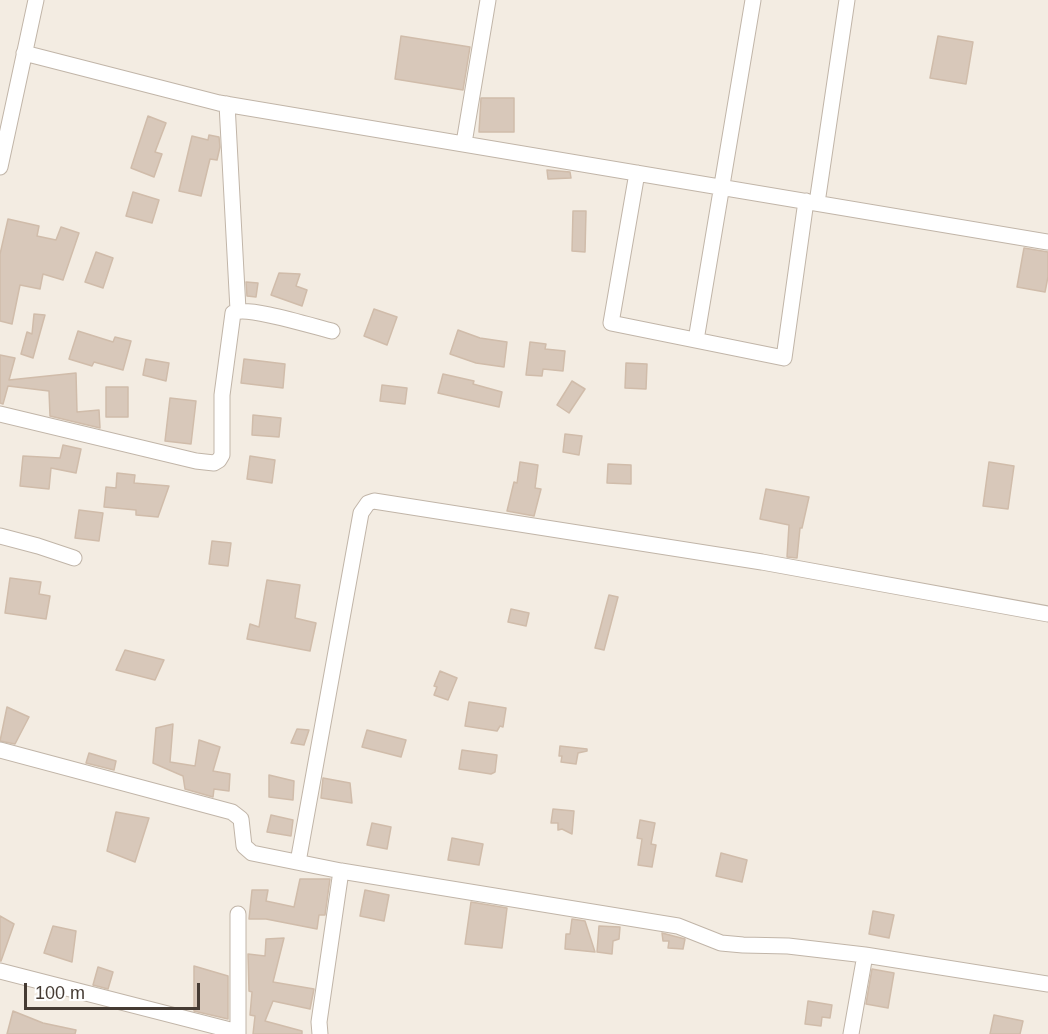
<!DOCTYPE html>
<style>
body{margin:0}
#map{position:relative;width:1048px;height:1034px;overflow:hidden;background:#f3ece2;font-family:Arial,sans-serif}
canvas{display:block}
.scale{position:absolute;left:24px;top:983px;width:176px;height:27px;box-sizing:border-box;border:3px solid #453b33;border-top:0;padding-left:8px;font-size:18px;line-height:21px;white-space:nowrap;color:#453b33;-webkit-text-stroke:4px #fff;paint-order:stroke}
</style>
<div id="map">
<canvas width="1048" height="1034"></canvas>
<div class="scale">100 m</div>
</div>
<script>
const ctx = document.querySelector('canvas').getContext('2d');
ctx.lineJoin = 'round';
function paint(path, color) {
  ctx.fillStyle = color;
  ctx.fill(path, 'evenodd');
}
function trace(path, color, width, dash) {
  ctx.strokeStyle = color;
  ctx.lineWidth = width;
  ctx.lineCap = dash ? 'butt' : 'round';
  ctx.setLineDash(dash || []);
  ctx.stroke(path);
}
const building = new Path2D(`
 M401 36 470 47 463 90 395 79Z
 M938 36 973 42 966 84 930 78Z
 M481 98H514V132H479Z
 M148 116 166 123 155 152 162 154 154 177 131 168Z
 M209 135 219 137 220 147 217 160 210 159 201 196 179 191 192 136 208 140Z
 M547 170 570 172 571 178 548 179Z
 M133 192 159 200 152 223 126 216Z
 M573 211H586L585 252 572 251Z
 M8 219 39 226 37 236 56 240 61 227 79 233 63 280 43 274 40 289 20 285 12 324 0 321V254Z
 M1024 248 1048 252V277L1045 292 1017 287Z
 M96 252 113 258 103 288 85 282Z
 M279 273 300 274 296 286 307 290 302 306 271 295Z
 M246 282 258 283 256 297 247 296Z
 M374 309 397 317 387 345 364 336Z
 M34 314 45 315 33 358 21 354 27 332 32 334Z
 M458 330 480 338 507 342 504 367 476 363 450 354Z
 M78 331 113 342 115 337 131 341 123 370 94 362 92 366 69 359Z
 M530 342 546 344 545 349 565 351 563 371 543 369 542 376 526 375Z
 M0 355 15 358 9 380 76 373 77 412 99 410 100 428 50 416 49 391 8 386 3 404 0 403Z
 M146 359 169 363 166 381 143 375Z
 M244 359 285 364 283 388 241 383Z
 M626 363 647 364 646 389 625 388Z
 M443 374 474 381 473 384 502 392 499 407 438 393Z
 M572 381 585 389 569 413 557 405Z
 M382 385 407 388 405 404 380 401Z
 M106 387H128V417H106Z
 M170 398 196 401 191 444 165 441Z
 M253 415 281 418 279 437 252 435Z
 M565 434 582 436 579 455 563 452Z
 M63 445 81 449 76 473 51 468 49 489 20 486 23 456 60 458Z
 M250 456 275 460 272 483 247 479Z
 M520 462 538 465 535 488 541 489 534 516 507 511 514 482 517 483Z
 M989 462 1014 466 1008 509 983 506Z
 M608 464 631 465V484L607 483Z
 M117 473 135 475 134 483 169 486 158 517 136 515V510L104 507 106 487 116 488Z
 M766 489 809 497 802 528H800L797 558 787 557 789 525 760 519Z
 M79 510 103 513 99 541 75 538Z
 M212 541 231 543 228 566 209 564Z
 M10 578 41 582 39 594 50 596 46 619 5 613Z
 M267 580 300 585 295 618 316 623 310 651 247 639 250 624 259 627Z
 M609 595 618 597 604 650 595 648Z
 M511 609 529 613 526 626 508 622Z
 M125 650 164 660 155 680 116 670Z
 M440 671 457 678 448 700 434 695 437 687 434 686Z
 M469 702 506 708 503 727 500 726 497 731 465 726Z
 M7 707 29 717 15 744 0 741Z
 M173 724 170 762 195 766 199 740 220 747 213 771 230 774 229 791 214 789 213 797 185 789 183 776 153 763 156 728Z
 M297 729 309 730 304 745 291 743Z
 M367 730 406 740 401 757 362 747Z
 M560 746 587 749V751L578 753 576 764 561 762 562 756H559Z
 M462 750 497 755 495 772 491 774 459 769Z
 M89 753 116 761 114 770 86 763Z
 M269 775 294 781 293 800 269 797Z
 M323 778 350 783 352 803 321 798Z
 M553 809 574 811 572 834 562 829 558 830V823H551Z
 M116 812 149 818 135 862 107 851Z
 M271 815 293 820 291 836 267 832Z
 M640 820 655 823 651 844 656 845 652 867 638 865 642 839 637 838Z
 M372 823 391 827 387 849 367 845Z
 M452 838 483 844 479 865 448 860Z
 M721 853 747 860 742 882 716 876Z
 M300 879H330L325 915H319L317 929 266 919H249L252 890H268L266 901 294 907Z
 M365 890 389 895 384 921 360 916Z
 M471 902 507 908 502 948 465 944Z
 M873 911 894 915 889 938 869 934Z
 M0 916 14 924 1 961H0Z
 M572 919 585 921 595 952 565 949 566 934H570Z
 M53 926 76 931 72 962 44 953Z
 M599 926 620 927 619 939 613 941 612 954 597 952Z
 M662 933 685 939 683 949 668 948 669 941H663Z
 M284 938 273 982 314 989 310 1009 273 1001 265 1021 302 1031V1034H253L255 1016 250 1015 252 992 249 991 248 954 265 956 266 939Z
 M194 966 228 976V1019L194 1011Z
 M98 967 113 972 108 989 93 985Z
 M872 969 894 973 888 1008 866 1004Z
 M808 1001 832 1005 830 1018 822 1017 821 1026 805 1024Z
 M13 1011 43 1023 76 1030 75 1034H7Z
 M994 1015 1023 1021 1020 1034H990Z`);
paint(building, '#d8c8ba');
trace(building, '#d0bcaa', 1.5);
const minor = new Path2D(`
 M24 53 219 103 1048 242
 M227 104 238 310
 M464 143 488 0
 M0 167 36 0
 M637 173 611 323 784 358 806 201
 M817 203 847 0
 M696 340 753 0
 M0 414 196 461 214 463 219 460 222 455V395L233 313C246 305 315 327 332 331
 M0 536 38 546 74 558
 M0 750 232 812 241 819 244 846 252 853 341 871 678 926 721 943 743 945 788 946 865 955 1048 984
 M298 862 361 513 368 503 374 501 762 562 1048 614
 M238 914V1034
 M0 971 238 1032
 M320 1034 319 1022 341 871
 M851 1034 865 955`);
trace(minor, '#c1b5a8', 17);
trace(minor, '#fff', 15);
</script>
